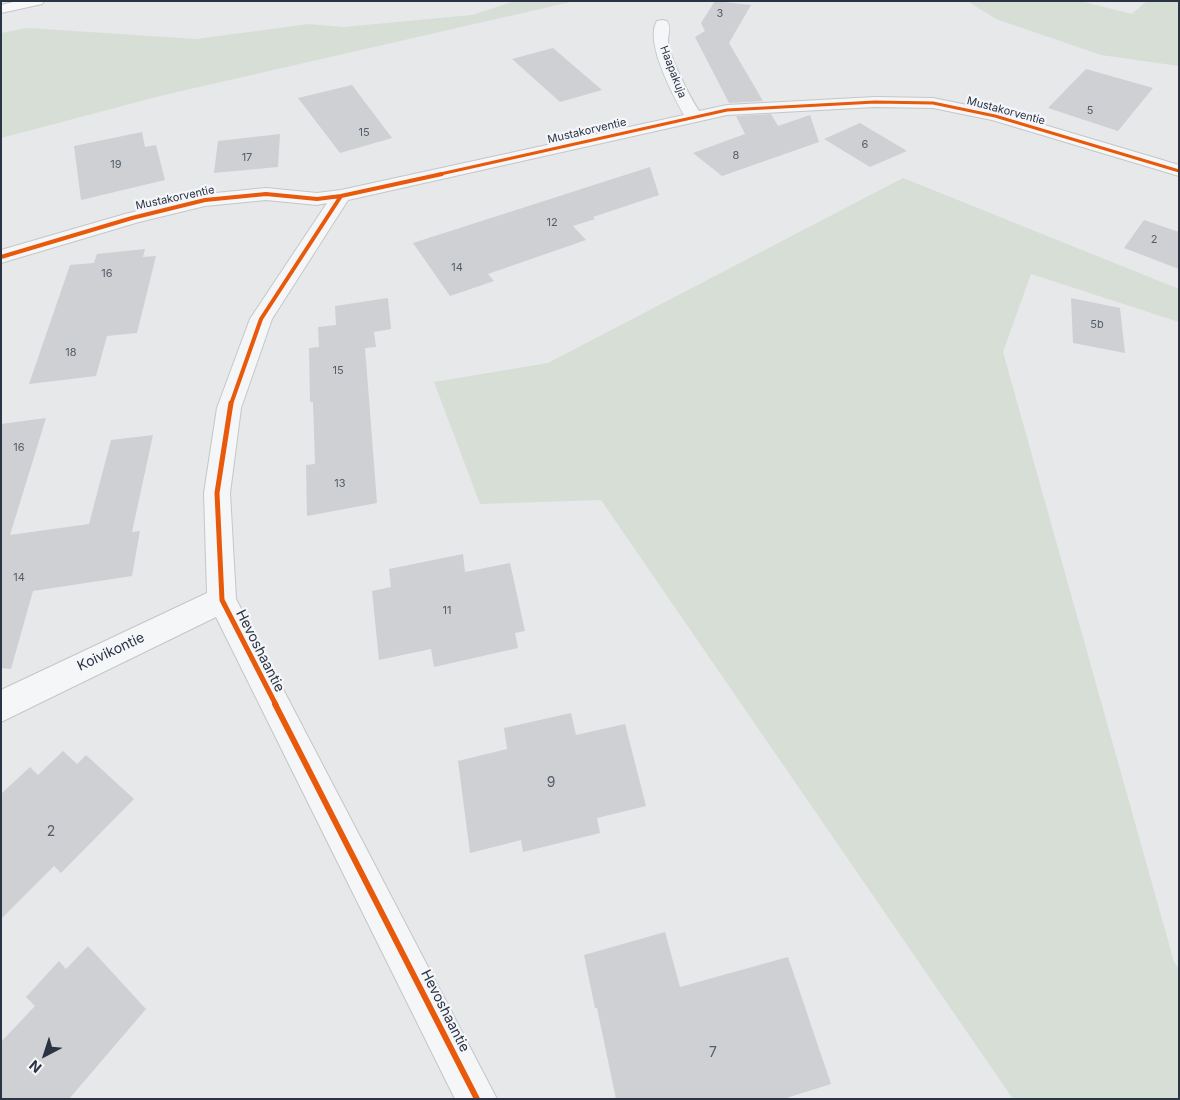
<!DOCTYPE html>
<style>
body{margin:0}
#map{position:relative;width:1180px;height:1100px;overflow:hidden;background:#e6e8ea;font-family:Inter,sans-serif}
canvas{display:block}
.frame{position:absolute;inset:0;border:2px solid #2b3445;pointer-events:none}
.north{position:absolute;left:20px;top:1030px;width:50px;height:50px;-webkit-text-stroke:4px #f4f6f9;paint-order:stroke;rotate:220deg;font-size:14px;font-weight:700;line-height:20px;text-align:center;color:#2b3445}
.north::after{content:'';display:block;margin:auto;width:18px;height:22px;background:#2b3445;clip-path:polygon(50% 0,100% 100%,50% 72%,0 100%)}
</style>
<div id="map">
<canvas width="1180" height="1100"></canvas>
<div class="frame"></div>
<div class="north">N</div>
</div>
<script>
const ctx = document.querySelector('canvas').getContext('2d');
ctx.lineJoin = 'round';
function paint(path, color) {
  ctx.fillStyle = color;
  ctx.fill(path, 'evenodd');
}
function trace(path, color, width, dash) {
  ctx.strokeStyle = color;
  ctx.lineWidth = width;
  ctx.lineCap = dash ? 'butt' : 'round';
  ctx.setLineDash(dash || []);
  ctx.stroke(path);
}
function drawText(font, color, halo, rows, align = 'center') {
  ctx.font = font + ' Inter,sans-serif';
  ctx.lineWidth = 4.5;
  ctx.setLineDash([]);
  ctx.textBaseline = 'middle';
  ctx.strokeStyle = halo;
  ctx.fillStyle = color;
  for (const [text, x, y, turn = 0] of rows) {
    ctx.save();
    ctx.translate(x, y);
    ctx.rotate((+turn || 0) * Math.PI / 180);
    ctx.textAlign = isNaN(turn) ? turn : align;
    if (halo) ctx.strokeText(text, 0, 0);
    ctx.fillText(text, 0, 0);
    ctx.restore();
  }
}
paint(new Path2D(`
 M515 1H575L164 95 1 138V33L28 28 196 39 309 24 343 27 472 15Z
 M967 1H1080L1132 14 1147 1H1179V66L1101 55 996 19Z
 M903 178 1179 289V322L1031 274 1003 352 1174 962 1179 969V1099H1013L601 500 480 504 434 382 548 363Z`), '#d6ded6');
paint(new Path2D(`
 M715 1 751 5 729 43 763 101 729 103 695 37 705 31 701 23Z
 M553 48 602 90 560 102 512 59Z
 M1086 69 1153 88 1118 131 1048 108Z
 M352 85 392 138 340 153 298 98Z
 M771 114 778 126 810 115 819 142 722 176 693 153 745 134 736 116Z
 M860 123 907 151 870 167 824 139Z
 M142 132 145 147 156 145 165 180 81 200 74 146Z
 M280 134 278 167 214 173 218 141Z
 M650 167 659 195 593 217 595 219 573 226 586 240 488 274 494 281 450 296 413 243Z
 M1144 220 1179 232V269L1124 248Z
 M145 249 143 257 156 256 137 333 107 336 96 376 29 384 70 265 94 263 97 254Z
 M388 298 391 329 374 332 376 347 365 348 377 503 307 516 306 465 315 464 313 402H310L309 348 319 347 318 327 336 325 335 306Z
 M1071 298 1120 308 1125 353 1073 343Z
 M46 418 10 535 89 524 111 440 153 435 132 532 140 531 132 576 33 591 11 669 1 668V424Z
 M463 554 465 572 510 563 525 631 515 633 518 648 434 667 431 649 379 660 372 591 391 587 389 569Z
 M571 713 576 735 625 724 646 806 597 818 600 833 523 852 521 840 470 853 458 761 507 749 504 728Z
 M63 751 77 764 86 755 134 799 61 873 54 866 1 919V794L30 767 38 775Z
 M665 932 680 987 788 957 831 1084 783 1099H616L597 1008H595L584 955Z
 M88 946 146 1009 69 1099H1V1042L35 1006 26 997 59 961 66 969Z`), '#ced0d3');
const minor = new Path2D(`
 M662 20 667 21C672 28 667 36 668 44 671 60 690 97 699 111L727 105 875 97 933 98 1001 112 1179 165V176L992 120 933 108 875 107 727 115 348 200 272 319 241 408 230 493 236 599 497 1099H455L216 617 1 722V690L207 593 204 493 217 408 250 319 327 203 317 205 266 200 205 206 139 222 1 263V250L125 214 205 194 266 188 317 193 341 190 684 115C673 95 644 41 657 21Z`);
const secondary = new Path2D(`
 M17 1H44L42 4 1 13V5Z`);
trace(minor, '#c4c6c8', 2);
trace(secondary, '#c4c6c8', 2);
paint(minor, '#f5f6f7');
paint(secondary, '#f8f8f8');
trace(new Path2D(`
 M436 175 727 110 875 102 933 103 995 116 1179 171`), '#e8590c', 3);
trace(new Path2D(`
 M1 257 132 218 205 200 266 194 317 199 341 196 442 174
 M231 404 261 319 341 196`), '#e8590c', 4);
trace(new Path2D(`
 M231 403 217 493 222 600 276 705`), '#e8590c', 5);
trace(new Path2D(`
 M275 704 477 1099`), '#e8590c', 6);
drawText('11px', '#545c69', null, [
 ["3",720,14],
 ["5",1090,111],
 ["15",364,133],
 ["6",865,145],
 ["8",736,156],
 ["17",247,158],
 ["19",116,165],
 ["12",552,223],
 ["2",1154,240],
 ["14",457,268],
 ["16",107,274],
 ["5b",1097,325],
 ["18",71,353],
 ["15",338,371],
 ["16",19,448],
 ["13",340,484],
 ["14",19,578],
 ["11",447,611]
]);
drawText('11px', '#2b3445', '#f4f6f9', [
 ["Haapakuja",673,72,69],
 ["Mustakorventie",1006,111,15],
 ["Mustakorventie",587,131,-13],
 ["Mustakorventie",175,198,-12]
]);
drawText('14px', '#2b3445', '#f4f6f9', [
 ["Hevoshaantie",260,651,63],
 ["Koivikontie",111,652,-25],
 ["Hevoshaantie",445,1011,63]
]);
drawText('14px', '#545c69', null, [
 ["9",551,783],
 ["2",51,832],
 ["7",713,1053]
]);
</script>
